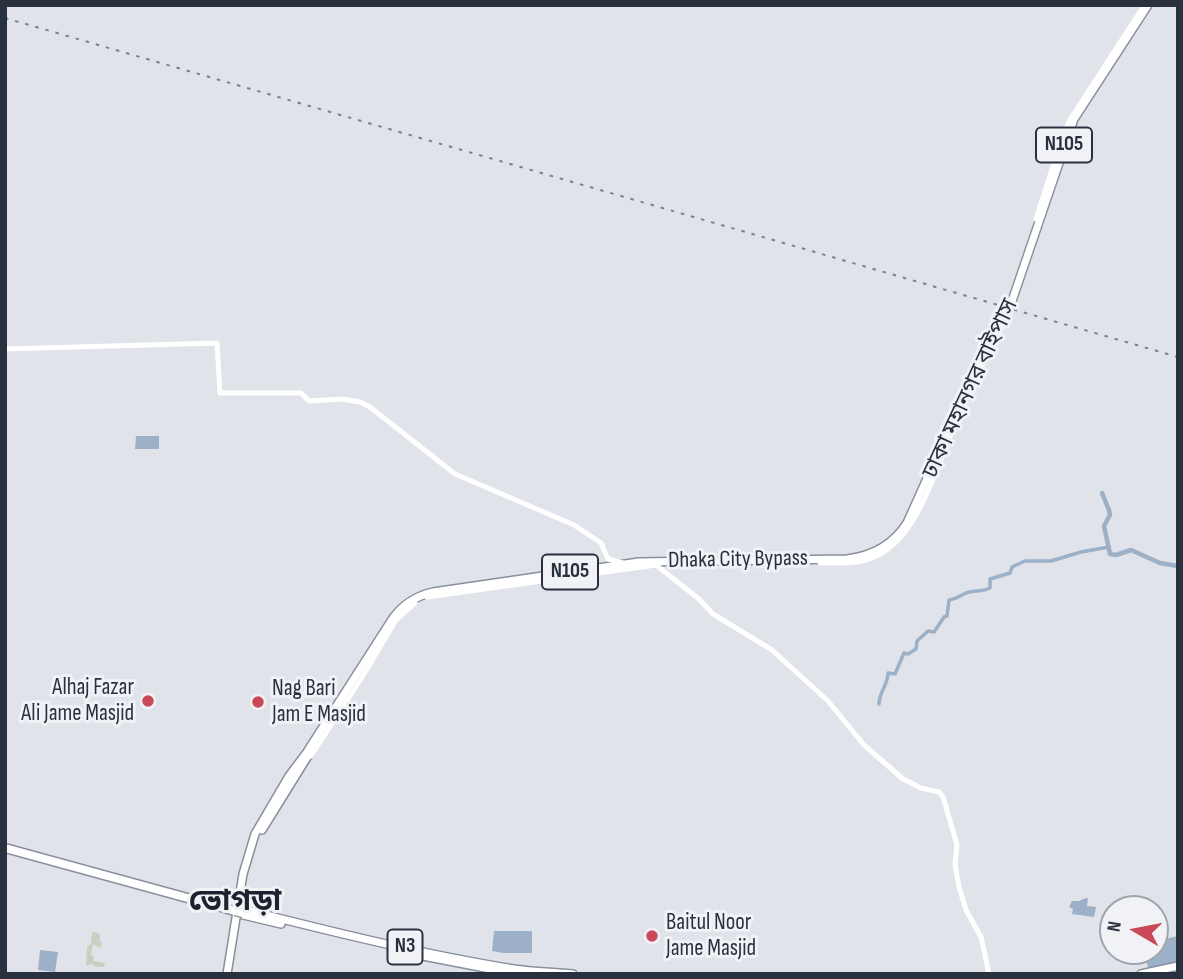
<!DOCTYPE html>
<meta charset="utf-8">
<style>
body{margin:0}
#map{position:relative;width:1183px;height:979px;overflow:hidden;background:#e0e3e9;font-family:"Sofia Sans Condensed",sans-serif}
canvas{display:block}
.frame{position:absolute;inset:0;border:7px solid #29313f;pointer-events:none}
.north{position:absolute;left:1099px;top:895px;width:70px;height:70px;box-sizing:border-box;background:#f0f2f6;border:2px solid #a0a5ad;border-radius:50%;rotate:280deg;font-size:19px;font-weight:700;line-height:28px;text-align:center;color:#29313f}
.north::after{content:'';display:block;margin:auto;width:24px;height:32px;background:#c94958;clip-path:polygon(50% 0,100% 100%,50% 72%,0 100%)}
</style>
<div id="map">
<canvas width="1183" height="979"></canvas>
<div class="frame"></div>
<div class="north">N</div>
</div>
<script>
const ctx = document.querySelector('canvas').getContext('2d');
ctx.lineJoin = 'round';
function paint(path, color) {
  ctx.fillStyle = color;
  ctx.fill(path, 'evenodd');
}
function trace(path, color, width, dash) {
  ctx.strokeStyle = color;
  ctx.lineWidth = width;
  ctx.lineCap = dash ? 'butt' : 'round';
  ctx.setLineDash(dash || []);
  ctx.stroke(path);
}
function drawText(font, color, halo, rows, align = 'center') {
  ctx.font = font + ' "Sofia Sans Condensed","Noto Sans Bengali",sans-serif';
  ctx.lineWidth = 6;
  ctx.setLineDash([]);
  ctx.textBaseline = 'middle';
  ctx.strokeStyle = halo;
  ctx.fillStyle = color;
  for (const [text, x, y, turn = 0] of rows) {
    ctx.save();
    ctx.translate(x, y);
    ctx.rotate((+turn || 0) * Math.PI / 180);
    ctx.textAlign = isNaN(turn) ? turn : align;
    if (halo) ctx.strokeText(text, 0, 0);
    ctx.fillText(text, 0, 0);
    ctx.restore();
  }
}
paint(new Path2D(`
 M95 932 100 934V941L102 943 100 948 93 944 91 955 94 956 93 961 105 963 104 967H96L91 964 86 966 87 947 91 944 92 933Z`), '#c5d2c1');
paint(new Path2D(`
 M159 436V449H135L136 436Z
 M1086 898H1088L1087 906 1096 907 1094 917 1072 914 1073 909 1069 907 1072 901H1079Z
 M494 931H532V953H503L492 951Z
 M1178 936V963L1148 968 1145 951H1155V941Z
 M40 950 58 952 55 972 38 970Z`), '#9cb0c7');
trace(new Path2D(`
 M1102 493 1109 510 1110 515 1104 526 1110 554
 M879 704C879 692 888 685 888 673L895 674 904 653 908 654 916 649 917 641 928 631 934 632 944 617 947 616 949 600C957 599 959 596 966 593 974 590 982 592 990 588V579L1010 573 1012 567 1025 561H1051L1081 552 1109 547`), '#9cb0c7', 3.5);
trace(new Path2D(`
 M1102 493 1109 510 1110 515 1104 526 1110 554 1116 555 1131 550 1160 563 1178 566`), '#9cb0c7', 4.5);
const trunk = new Path2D(`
 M1012 301 1074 119 1148 5
 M262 830 311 751
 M238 908C329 931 421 954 514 969 533 972 554 972 573 974
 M239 914 281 924
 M392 950 511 973
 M227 974 243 874 255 834 289 776 307 752 393 618C403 604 416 596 433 592L639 562 847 559C873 556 893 545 907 523L975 372 1006 309
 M1141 974 1178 966`);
const motorway = new Path2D(`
 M5 848 235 911`);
trace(trunk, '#88909f', 10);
trace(motorway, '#88909f', 11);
trace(new Path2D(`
 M1036 219 1064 132 1071 118 1143 7
 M5 349 217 343 220 393H301L309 401 342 399 360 402 370 407 455 474 574 525 601 543 608 559 623 563
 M970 390 1011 308
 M820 563C836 563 853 564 869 559 916 544 933 475 951 434
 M722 564H747
 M656 565 699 599 713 614 772 650 828 701 864 745 903 779 921 788 939 792 943 797 957 845 955 864 959 887 966 910 981 937 989 974
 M427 597 656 565
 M311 756 364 674 396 620 415 603`), '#fff', 5);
trace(trunk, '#fff', 7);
trace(motorway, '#fff', 8);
trace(new Path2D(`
 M5 18 1178 357`), '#7a8292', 2, [3.5, 7]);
const trunkBridge = new Path2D(`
 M1008 310 1012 301`);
const motorwayBridge = new Path2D(`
 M235 911 243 913`);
trace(trunkBridge, '#88909f', 10, []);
trace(motorwayBridge, '#88909f', 11, []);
trace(trunkBridge, '#fff', 7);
trace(motorwayBridge, '#fff', 8);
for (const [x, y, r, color] of [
 [148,701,7,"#c94958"],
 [258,702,7,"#c94958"],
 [652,936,7,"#c94958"]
]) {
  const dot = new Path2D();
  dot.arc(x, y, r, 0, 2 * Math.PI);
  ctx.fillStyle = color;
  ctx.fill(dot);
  trace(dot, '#f0f2f6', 2.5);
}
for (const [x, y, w] of [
 [1064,145,56],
 [570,572,56],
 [405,947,35]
]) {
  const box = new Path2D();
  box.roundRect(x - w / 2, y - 17.5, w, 35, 5);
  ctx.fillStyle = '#f0f2f6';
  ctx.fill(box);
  trace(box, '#29313f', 2);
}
drawText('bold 21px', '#29313f', null, [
 ["N105",1064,145],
 ["N105",570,572],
 ["N3",405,947]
]);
drawText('23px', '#29313f', '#f0f2f6', [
 ["ঢাকা মহানগর বাইপাস",971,389,-65],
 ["Dhaka City Bypass",738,560,-1]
]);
drawText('23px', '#29313f', '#f0f2f6', [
 ["Alhaj Fazar",134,688,"right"],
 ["Ali Jame Masjid",134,714,"right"],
 ["Nag Bari",272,689],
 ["Jam E Masjid",272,715],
 ["Baitul Noor",666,923],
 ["Jame Masjid",666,949]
], 'left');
drawText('bold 30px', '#1b2230', '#f0f2f6', [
 ["ভোগড়া",235,902]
]);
</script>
